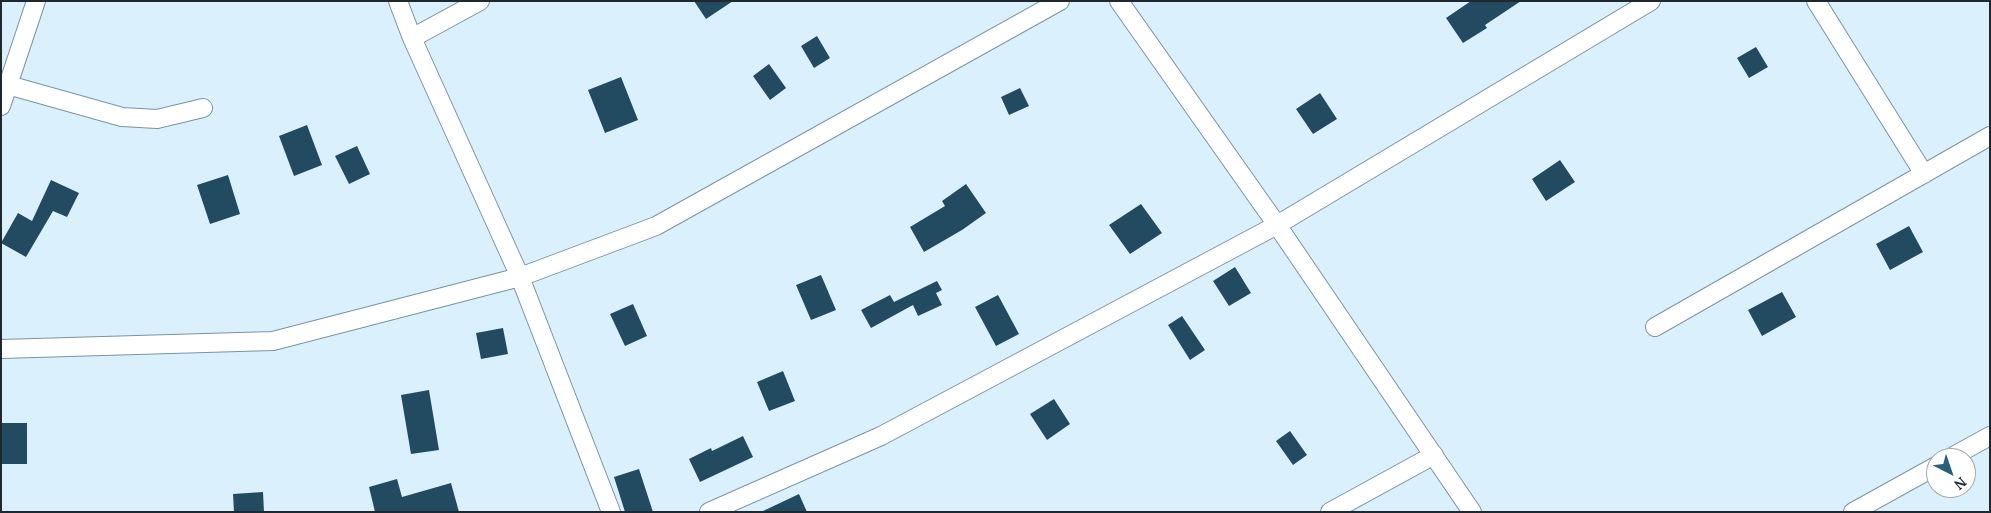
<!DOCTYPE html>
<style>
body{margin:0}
#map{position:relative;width:1991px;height:513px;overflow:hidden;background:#dbf0fd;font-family:"PT Serif",serif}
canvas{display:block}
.frame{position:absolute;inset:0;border:2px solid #1e282e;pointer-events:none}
.north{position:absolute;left:1926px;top:448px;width:50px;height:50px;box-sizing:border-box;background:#fff;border:1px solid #a5a9ab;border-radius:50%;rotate:139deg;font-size:14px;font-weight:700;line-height:20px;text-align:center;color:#1e282e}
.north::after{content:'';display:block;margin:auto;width:18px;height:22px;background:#295f7a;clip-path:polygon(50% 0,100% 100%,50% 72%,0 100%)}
</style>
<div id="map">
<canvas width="1991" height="513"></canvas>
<div class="frame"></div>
<div class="north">N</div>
</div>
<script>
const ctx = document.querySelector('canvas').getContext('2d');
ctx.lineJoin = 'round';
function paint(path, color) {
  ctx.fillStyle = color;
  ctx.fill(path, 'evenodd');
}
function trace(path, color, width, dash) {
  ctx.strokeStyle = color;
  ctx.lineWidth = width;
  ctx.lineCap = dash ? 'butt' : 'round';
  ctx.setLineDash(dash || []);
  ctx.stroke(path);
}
paint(new Path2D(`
 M694 1H733L706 19Z
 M1471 1H1521L1485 25 1487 28 1463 43 1446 18Z
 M817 36 830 58 814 68 801 46Z
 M1756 47 1768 67 1749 78 1737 58Z
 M769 64 786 88 770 100 753 76Z
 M621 77 638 120 605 133 588 90Z
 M1020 88 1029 106 1009 115 1001 97Z
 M1320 93 1337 119 1313 134 1296 109Z
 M307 125 322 165 294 176 279 136Z
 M357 146 370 174 349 184 335 156Z
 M1560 160 1575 182 1546 201 1532 179Z
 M228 175 240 214 210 224 197 185Z
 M51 180 79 193 67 217 53 211 26 257 1 243 18 213 32 221Z
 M966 184 986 213 962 230 924 252 910 227 945 206 942 201Z
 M1141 204 1162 233 1130 254 1109 225Z
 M1909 226 1923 252 1890 270 1876 244Z
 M1235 267 1251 293 1229 306 1213 281Z
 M821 275 836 310 811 320 796 285Z
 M937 281 942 290 936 293 942 305 918 316 913 305 871 328 861 310 890 295 894 302Z
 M1782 292 1796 317 1762 336 1748 310Z
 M998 295 1019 334 996 346 975 307Z
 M633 304 647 336 625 346 610 314Z
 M1182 316 1205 350 1190 360 1168 325Z
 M503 328 508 354 481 359 476 333Z
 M783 371 795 401 769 411 757 382Z
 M429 390 439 450 411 454 401 395Z
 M1054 399 1070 424 1047 440 1030 414Z
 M1 423H27V464H1Z
 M1290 431 1307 455 1293 465 1276 441Z
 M743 436 753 457 700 482 689 459 711 448 712 451Z
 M639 469 653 512H625L614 477Z
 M397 479 402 497 451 483 459 512H375L369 487Z
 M263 492 264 512H234L233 494Z
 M799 494 807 512H761Z`), '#224b61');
const minor = new Path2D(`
 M398 1 412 38 520 277 611 512
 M1119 1 1277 225 1472 512
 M1816 1 1924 174
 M412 38 480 1
 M8 85 122 117 157 119 203 108
 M1 106 36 1
 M1655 327 1990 136
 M1 349 273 341 520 277 656 226 1060 1
 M1950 458 1990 436
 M709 512 881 436 1277 225 1651 1
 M1330 512 1434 455
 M1853 512 1936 466`);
trace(minor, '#7b94a2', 20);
trace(minor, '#fff', 18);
</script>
